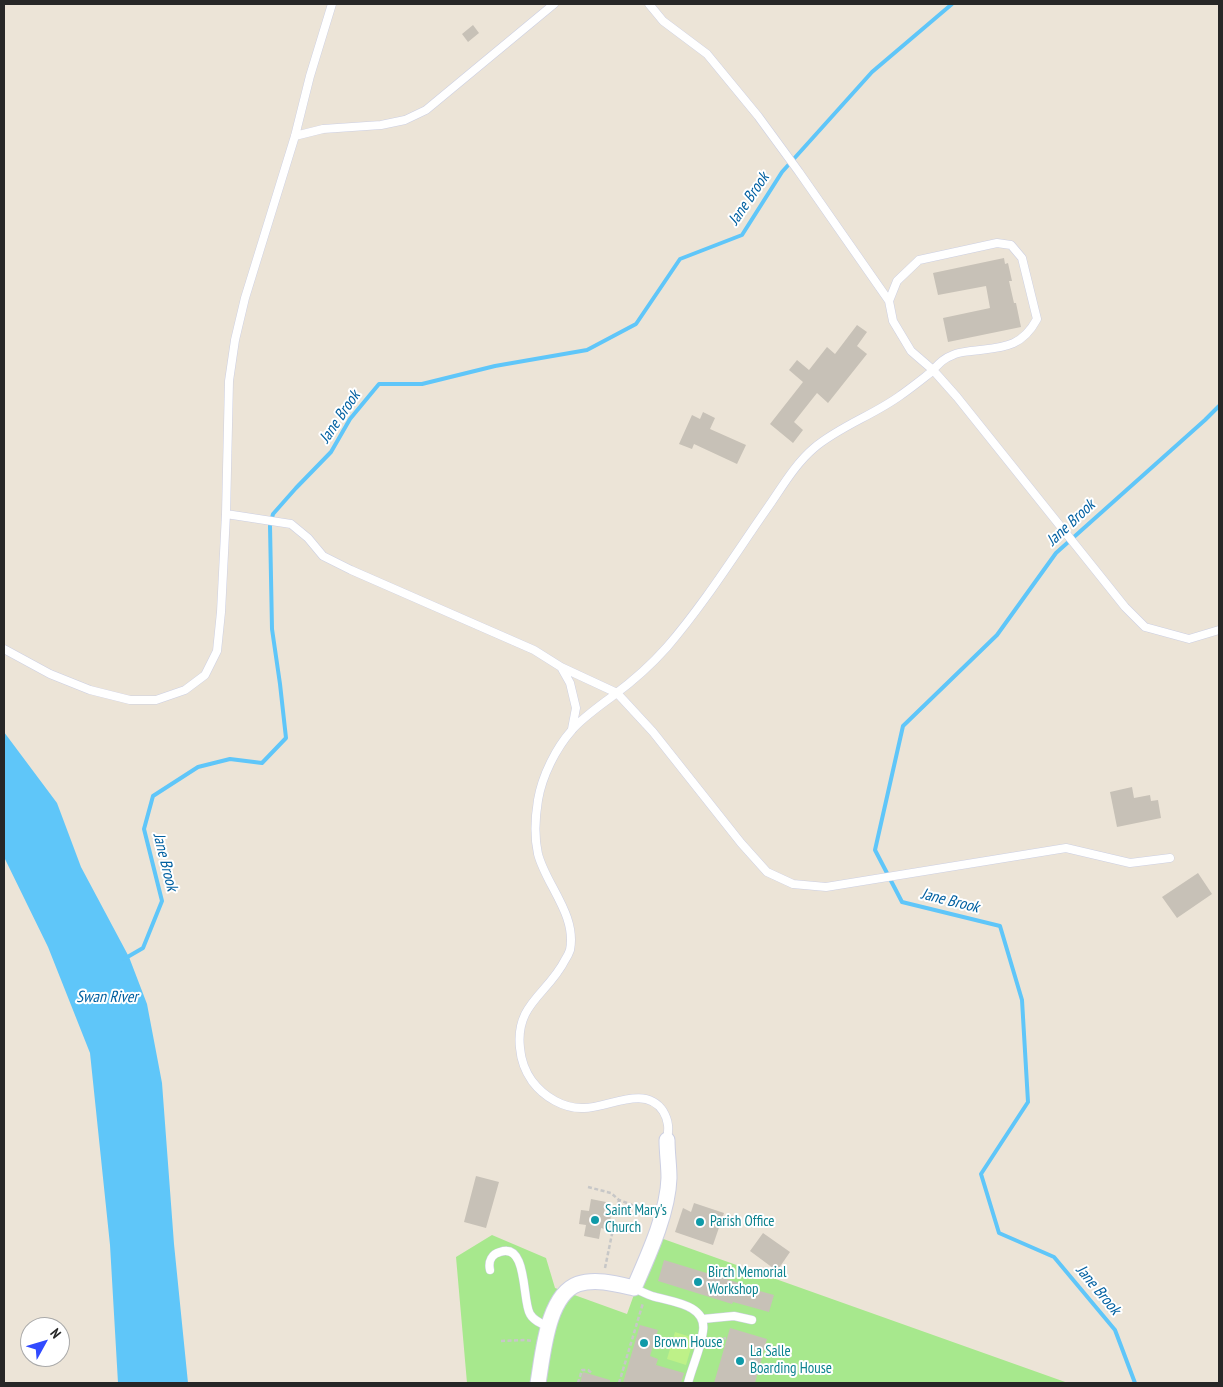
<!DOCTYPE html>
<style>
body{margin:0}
#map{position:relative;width:1223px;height:1387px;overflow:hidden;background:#ece4d7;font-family:"PT Sans Narrow",sans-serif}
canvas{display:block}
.frame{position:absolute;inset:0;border:5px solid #272727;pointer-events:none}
.north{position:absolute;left:20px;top:1317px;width:50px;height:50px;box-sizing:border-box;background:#fff;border:1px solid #a9a9a9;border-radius:50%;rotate:51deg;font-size:14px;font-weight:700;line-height:20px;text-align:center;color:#272727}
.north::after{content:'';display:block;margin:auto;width:18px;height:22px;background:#314aff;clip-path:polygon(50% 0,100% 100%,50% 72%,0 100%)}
</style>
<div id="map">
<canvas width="1223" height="1387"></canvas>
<div class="frame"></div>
<div class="north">N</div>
</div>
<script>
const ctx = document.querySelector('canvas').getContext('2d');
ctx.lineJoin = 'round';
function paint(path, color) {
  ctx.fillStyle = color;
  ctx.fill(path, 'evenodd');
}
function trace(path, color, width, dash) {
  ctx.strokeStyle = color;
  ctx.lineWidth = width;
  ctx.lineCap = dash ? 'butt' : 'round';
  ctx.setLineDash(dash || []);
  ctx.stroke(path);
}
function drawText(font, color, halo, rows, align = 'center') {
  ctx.font = font + ' "PT Sans Narrow",sans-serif';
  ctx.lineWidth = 4;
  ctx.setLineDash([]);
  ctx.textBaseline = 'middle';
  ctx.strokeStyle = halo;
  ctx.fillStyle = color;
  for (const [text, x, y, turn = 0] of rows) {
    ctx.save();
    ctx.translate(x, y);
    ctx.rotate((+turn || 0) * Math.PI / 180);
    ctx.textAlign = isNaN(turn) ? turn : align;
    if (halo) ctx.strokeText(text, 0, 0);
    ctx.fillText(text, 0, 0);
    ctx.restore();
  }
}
paint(new Path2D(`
 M492 1235 546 1258 555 1288 627 1314 655 1236 1068 1383H467L456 1257Z`), '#a7e88d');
paint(new Path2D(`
 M675 1332 694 1338 686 1365 667 1359Z`), '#bef188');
paint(new Path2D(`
 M4 732 57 803 81 867 129 957 147 1004 162 1083 174 1244 188 1383H118L110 1245 90 1053 48 947 4 857Z`), '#5fc6f9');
trace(new Path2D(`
 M124 959 143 948 162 901 144 829 153 796 198 767 230 759 262 763 286 738 280 684 272 629 270 526 273 514 296 488 331 452 350 419 379 384H422L495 366 587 350 636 324 680 259 742 235 782 172 872 72 952 4
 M1135 1383 1115 1330 1054 1257 999 1233 981 1174 1028 1102 1022 1000 1000 926 902 902 875 850 903 726 997 635 1056 553 1205 420 1219 406`), '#5fc6f9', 4);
paint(new Path2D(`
 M473 25 479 33 468 42 462 34Z
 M1004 258 1005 264 1008 263 1012 281H1009L1014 303H1016L1021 327 948 342 943 318 990 308 986 286 938 295 933 273Z
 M857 325 867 332 857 346 867 354 828 403 817 393 794 422 803 430 793 443 770 424 803 382 789 370 797 360 809 370 827 347 835 354Z
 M703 412 715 418 710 429 746 445 737 464 694 444 692 449 679 444 692 415 700 419Z
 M1132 787 1134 798 1150 795 1151 801 1158 800 1161 818 1117 827 1110 792Z
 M1198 873 1212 894 1177 918 1162 897Z
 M476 1176 499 1182 486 1228 464 1222Z
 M591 1199 606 1202 604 1214 611 1216 608 1230 601 1228 599 1239 584 1236 586 1225 579 1224 581 1210 589 1211Z
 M694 1203 724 1213 713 1245 675 1232 683 1208 691 1212Z
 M763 1233 790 1252 777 1271 750 1251Z
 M664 1260 739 1283 738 1285 774 1295 769 1312 733 1302 732 1304 658 1281Z
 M640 1325 658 1330 650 1356 658 1359 656 1365 684 1373 681 1383H623Z
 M730 1328 767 1339 755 1383H714Z
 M583 1372 610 1380V1383H580Z`), '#c7c1b7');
const lane = new Path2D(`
 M649 4 663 21 707 54 758 116 799 172 889 301 893 321 911 351 933 370 957 397 1125 607 1145 627 1189 639 1219 630
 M295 136 323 129 381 125 405 120 426 110 554 4
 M226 514 291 524 308 538 323 556 351 570 534 650 561 667 617 693 653 732 741 843 767 872 793 884 826 887 1066 848 1130 863 1170 858
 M4 649 50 674 90 690 130 700H156L185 690 205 675 217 651 221 612 226 514 229 381 235 340 245 298 295 136 310 76 332 4
 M561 667 570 683 576 708 572 729
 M667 1140C669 1129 669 1121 663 1111 645 1084 608 1108 584 1108 564 1109 544 1097 532 1081 525 1071 521 1060 520 1048 515 1004 548 994 565 960 567 957 569 953 570 950 577 915 546 885 538 854 534 836 535 818 538 800 542 776 556 748 572 730 582 718 601 705 614 695 633 681 651 665 667 647 704 604 734 556 766 510 781 489 794 465 814 448 840 426 874 415 901 395 911 388 921 380 930 373 938 365 942 359 953 355 959 352 965 352 971 351 1001 347 1021 349 1037 319L1022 258 1011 245 997 243 919 260 897 281 889 301
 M490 1270C488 1261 492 1254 500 1252 528 1242 522 1301 530 1314 534 1321 542 1324 549 1327
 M634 1288C640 1291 646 1294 652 1296 671 1302 707 1304 703 1331 701 1348 692 1367 688 1383
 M703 1319 734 1316 752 1320`);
const street = new Path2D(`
 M538 1383C543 1355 547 1295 578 1284 596 1278 617 1284 634 1288 648 1256 668 1213 669 1178 669 1165 667 1153 667 1140`);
trace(lane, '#cccfe2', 9);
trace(street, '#cccfe2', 17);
trace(new Path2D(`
 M588 1187 611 1193 619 1200 651 1212
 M605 1268 619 1200
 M501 1341 526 1340 532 1341
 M711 1343 726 1338
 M578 1383 582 1370H588L593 1374
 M619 1383 643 1303`), '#c7c7c7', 2.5, [4, 2.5]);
trace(lane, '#fff', 8);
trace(street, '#fff', 15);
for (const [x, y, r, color] of [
 [595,1220,5,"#0f9aa8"],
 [700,1222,5,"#0f9aa8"],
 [698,1282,5,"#0f9aa8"],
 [644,1343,5,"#0f9aa8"],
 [740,1361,5,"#0f9aa8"]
]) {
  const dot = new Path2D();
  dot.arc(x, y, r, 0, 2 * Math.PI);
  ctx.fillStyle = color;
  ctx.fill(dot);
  trace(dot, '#fff', 2);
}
drawText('15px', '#0d838f', '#fff', [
 ["Saint Mary's",605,1211],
 ["Church",605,1228],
 ["Parish Office",710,1222],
 ["Birch Memorial",708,1273],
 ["Workshop",708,1290],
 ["Brown House",654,1343],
 ["La Salle",750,1352],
 ["Boarding House",750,1369]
], 'left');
drawText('italic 16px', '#0160a1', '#fff', [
 ["Jane Brook",749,199,-56],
 ["Jane Brook",340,417,-56],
 ["Jane Brook",1071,523,-43],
 ["Jane Brook",165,862,76],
 ["Jane Brook",950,901,14],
 ["Swan River",107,997],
 ["Jane Brook",1098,1290,50]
]);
</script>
